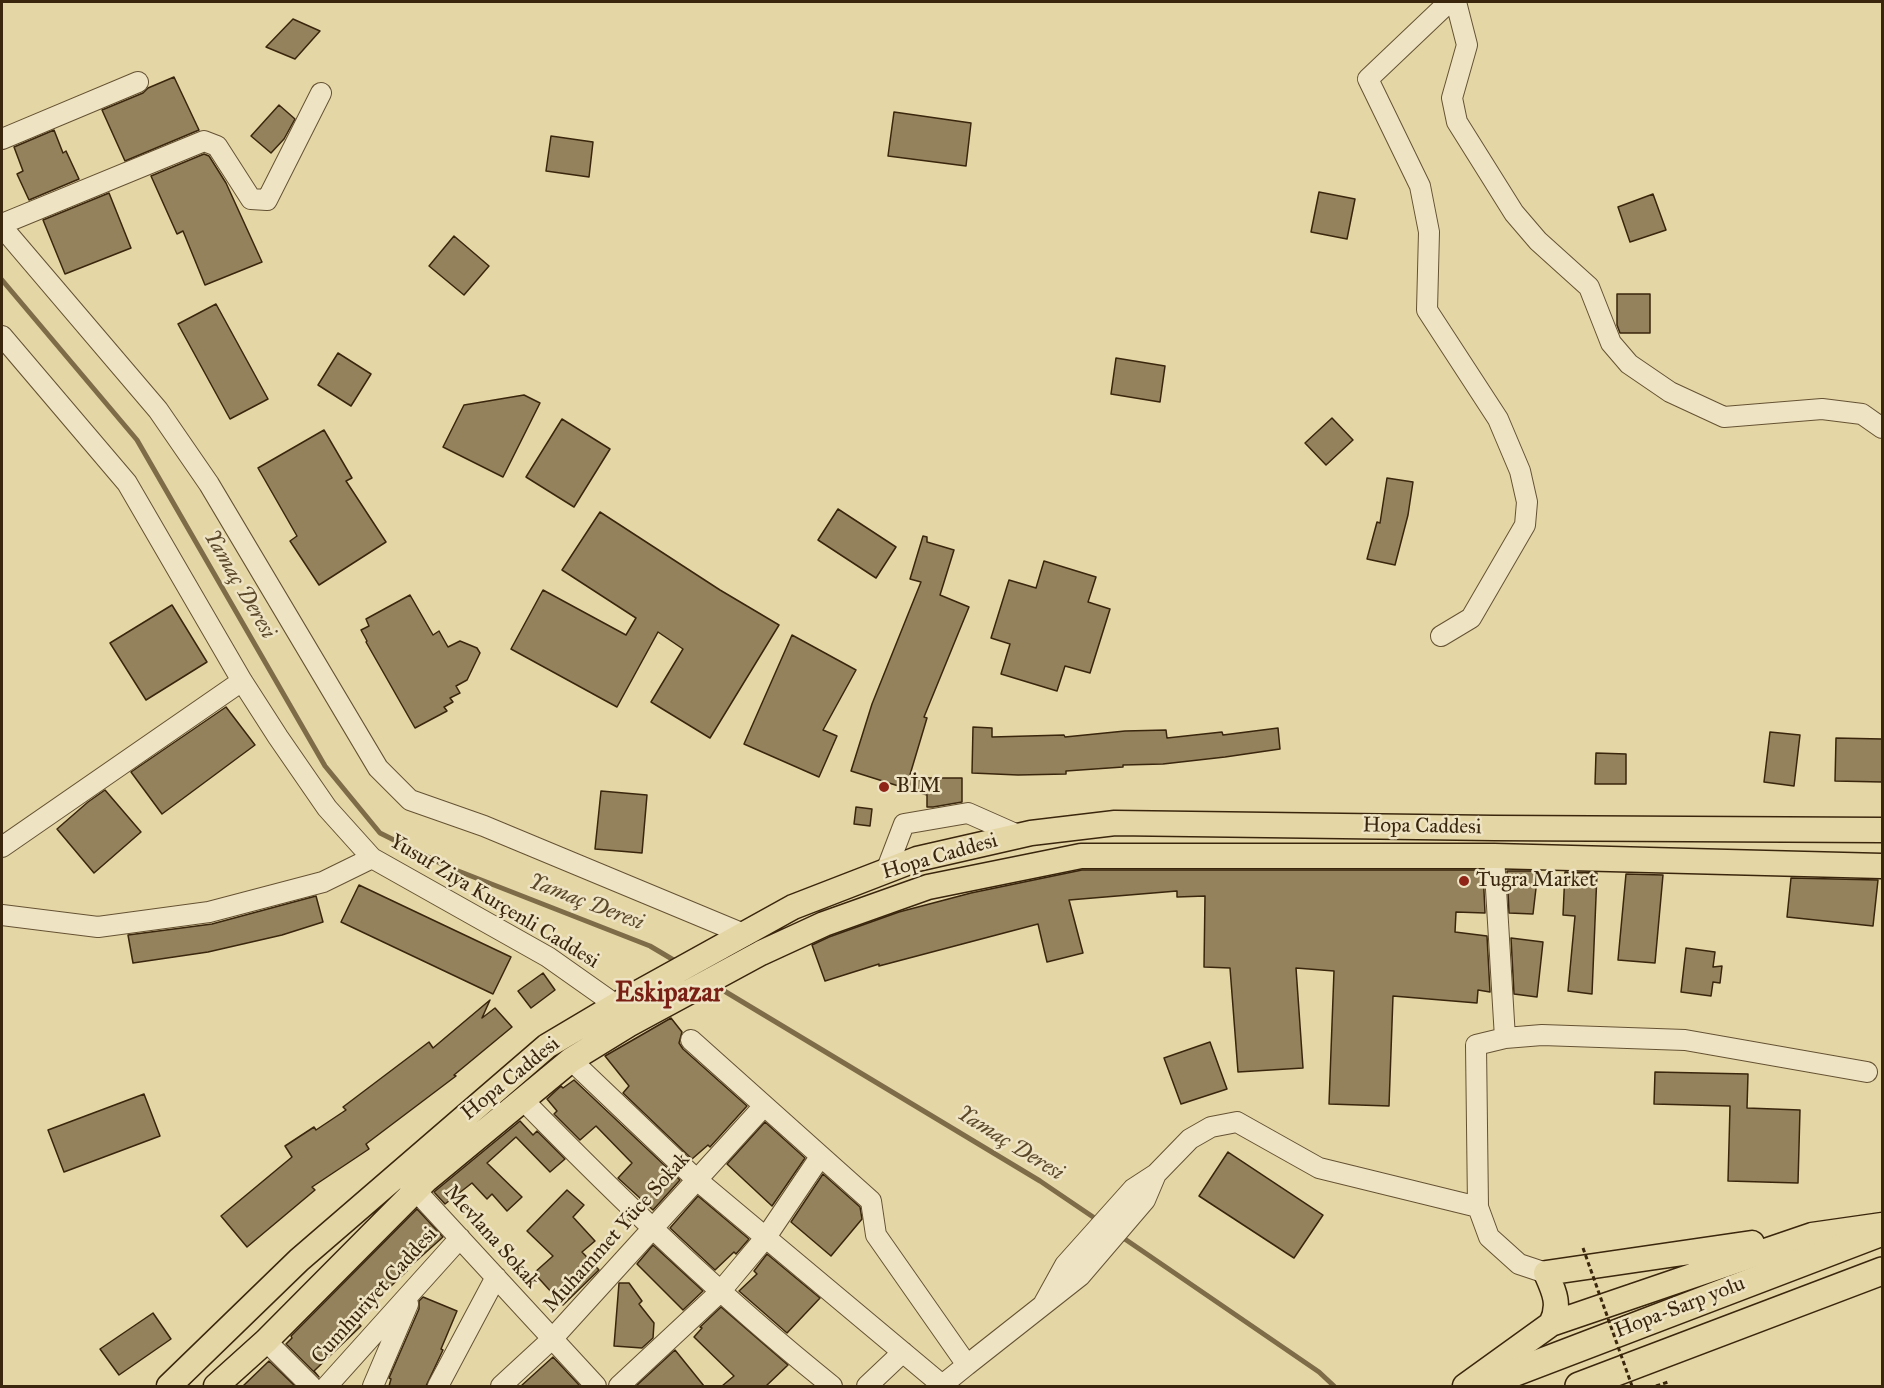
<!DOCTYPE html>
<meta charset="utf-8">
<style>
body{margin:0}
#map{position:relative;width:1884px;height:1388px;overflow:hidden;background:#e5d6a5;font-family:"IM FELL Great Primer",serif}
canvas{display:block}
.frame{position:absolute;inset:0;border:3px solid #3a260d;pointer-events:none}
</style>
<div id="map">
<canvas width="1884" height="1388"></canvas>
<div class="frame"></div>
</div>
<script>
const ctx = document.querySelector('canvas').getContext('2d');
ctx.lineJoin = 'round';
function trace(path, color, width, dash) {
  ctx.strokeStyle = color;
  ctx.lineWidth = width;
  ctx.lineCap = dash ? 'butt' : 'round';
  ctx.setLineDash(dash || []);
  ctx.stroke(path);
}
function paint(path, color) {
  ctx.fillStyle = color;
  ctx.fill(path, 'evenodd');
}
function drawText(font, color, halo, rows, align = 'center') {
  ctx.font = font + ' "IM FELL Great Primer",serif';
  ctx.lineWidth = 5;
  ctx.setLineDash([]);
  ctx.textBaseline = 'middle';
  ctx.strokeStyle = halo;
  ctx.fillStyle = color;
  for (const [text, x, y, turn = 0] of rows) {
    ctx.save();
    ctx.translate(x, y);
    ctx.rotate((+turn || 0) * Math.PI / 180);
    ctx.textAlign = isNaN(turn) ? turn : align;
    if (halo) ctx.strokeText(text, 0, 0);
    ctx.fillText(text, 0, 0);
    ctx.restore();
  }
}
trace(new Path2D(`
 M2 280 137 440 325 766 380 833 448 867 650 946 677 962
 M716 986 1040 1181 1099 1221
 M1119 1235 1319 1372 1334 1386`), '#7e6c49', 5);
const building = new Path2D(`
 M293 19 320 31 295 59 266 47Z
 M174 77 199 130 125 161 102 110 143 93 148 88Z
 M279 105 295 119 284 139 271 153 251 136Z
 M894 112 971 123 966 166 888 156Z
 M54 130 63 153 66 151 79 179 29 200 17 174 23 171 14 147Z
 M551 136 593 142 589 177 546 171Z
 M204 154 209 156 226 183 262 262 205 285 183 231 177 234 151 176Z
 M1319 192 1355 199 1347 239 1311 232Z
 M109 193 131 248 65 274 43 220Z
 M1653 194 1666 230 1630 242 1618 207Z
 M454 236 489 266 464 295 429 266Z
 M1617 294H1650V333H1620L1617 325Z
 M216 304 268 399 230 419 178 324Z
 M338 353 371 374 351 406 318 385Z
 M1116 358 1165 366 1160 402 1111 394Z
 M524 395 540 403 503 477 443 447 464 405Z
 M1332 418 1353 440 1326 465 1305 443Z
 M562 419 610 449 574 507 526 477Z
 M324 430 352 478 346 481 386 542 319 585 290 541 297 536 258 468Z
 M1387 478 1413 482 1408 515 1395 565 1367 559 1377 522 1380 523Z
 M838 509 896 547 876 578 818 540Z
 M600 512 720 590 779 625 710 738 651 702 683 649 658 632 617 707 511 649 543 590 626 635 636 618 562 570Z
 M923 536 927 537V542L954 550 940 595 969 607 924 717 927 718 909 778H962V802L933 807H927V795L851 771 872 704 921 582 910 579Z
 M1044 561 1096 577 1088 602 1110 609 1090 673 1065 666 1057 691 1001 674 1010 644 991 638 1009 580 1036 588Z
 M410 595 433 635 439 631 448 647 460 641 477 648 480 653 467 680 456 686 460 693 450 698 453 702 444 707 447 711 415 728 366 642 367 641 361 630 369 626 366 619Z
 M172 605 207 662 146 700 110 643Z
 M792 635 856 670 823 730 837 736 819 777 744 744Z
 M226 707 255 745 162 814 131 772Z
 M973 727 992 728V737L1064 735 1065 737 1125 731 1166 730 1167 738 1222 732 1223 735 1278 728 1280 749 1225 757 1163 764 1123 765V767L1066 771V774L1018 775 972 773Z
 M1770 732 1800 735 1794 786 1764 782Z
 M1836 738 1882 739V782L1835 781Z
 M1596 753 1626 754V784H1595Z
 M105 790 141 832 94 873 57 829 88 802Z
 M601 791 647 795 642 853 595 849Z
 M856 807 872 809 870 826 854 824Z
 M1082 870H1483L1485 913 1456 912 1455 932 1487 936 1490 992 1478 990 1477 1003 1393 996 1389 1106 1329 1104 1334 971 1296 968 1303 1068 1238 1072 1230 968 1204 967 1205 896 1177 897V891L1069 900 1083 953 1047 962 1038 924 879 966V964L825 981 812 945 829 937 899 912 971 893Z
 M1507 871H1538L1533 914 1509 913Z
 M1565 872 1597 873 1592 994 1568 991 1575 916 1563 915Z
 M1626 874 1663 875 1655 963 1618 960Z
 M1791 878 1878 880 1873 926 1787 917Z
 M359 885 511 957 493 994 341 922Z
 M316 896 323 922 282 935 208 952 133 963 128 935 212 924Z
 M1511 938 1543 942 1537 997 1514 994Z
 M1686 948 1715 952 1713 967 1722 966 1720 983 1713 982 1711 996 1681 992Z
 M543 973 555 990 531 1008 518 991Z
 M490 1000 482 1018 495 1008 512 1027 454 1075 456 1076 366 1144 369 1149 312 1187 315 1190 247 1247 221 1216 292 1157 285 1146 314 1127 316 1130 346 1110 343 1107 429 1042 433 1048Z
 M671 1018 682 1032 679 1043 683 1049 747 1106 710 1147 708 1145 692 1159 623 1093 629 1086 605 1056Z
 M1210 1042 1227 1089 1181 1104 1164 1058Z
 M1655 1072 1748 1074 1747 1108 1800 1110 1798 1183 1728 1181 1730 1106 1654 1104Z
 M574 1080 680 1180 653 1210 618 1178 632 1163 596 1126 580 1140 554 1114 557 1111 547 1099 561 1086 563 1088Z
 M144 1094 160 1136 64 1172 48 1130Z
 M520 1121 533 1135 537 1131 565 1159 550 1172 516 1137 487 1163 522 1197 507 1211 492 1194 487 1199 472 1183 445 1204 434 1192Z
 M765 1122 805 1158 772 1206 727 1164Z
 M1228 1152 1323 1215 1294 1258 1199 1196Z
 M823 1174 860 1207 862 1219 831 1256 791 1222Z
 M567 1190 584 1205 573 1217 595 1241 582 1252 599 1270 563 1305 534 1273 553 1256 527 1231Z
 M698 1196 749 1239 736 1254 734 1252 715 1270 670 1228Z
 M417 1209 443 1237 406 1270 407 1271 355 1320 361 1326 314 1371 319 1377 286 1344 292 1338 291 1336Z
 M653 1245 703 1291 683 1310 637 1264Z
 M767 1254 820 1298 787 1333 739 1291 757 1274 754 1271Z
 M619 1283H629L642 1301 639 1304 654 1323 653 1338 642 1348 614 1346Z
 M423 1297 457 1311 441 1349 443 1350 426 1386H389L391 1379 389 1378 419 1309V1301Z
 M721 1307 788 1365 766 1386H722L734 1376 694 1337 702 1328 700 1327Z
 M153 1313 171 1339 119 1375 100 1349Z
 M675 1350 704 1386H636Z
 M553 1357 580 1386H521Z
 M269 1361 295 1386H243Z`);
paint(building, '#93825c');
trace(building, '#3a260d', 1.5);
const minor = new Path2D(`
 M1456 2 1467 45 1452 98 1457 122 1514 213 1538 241 1589 287 1611 343 1629 364 1670 392 1724 417 1822 409 1862 414 1882 428
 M2 139 138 82
 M2 224 204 141 217 146 251 199 267 200 321 93
 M2 227 158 410 209 484 378 768 410 800 484 826 746 935
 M2 336 127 483 242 681 278 737 327 808 372 858 548 957 616 1005
 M1441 636 1471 618 1525 525 1527 502 1520 471 1498 419 1427 310 1429 232 1420 186 1368 79 1449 2
 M2 847 242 681
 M1494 856 1505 1038
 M886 871 904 824 968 813 1020 836
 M2 915 98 927 209 912 323 882 372 858
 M691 1040 871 1201 876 1235 967 1365 941 1386
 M571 1060 697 1180 942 1385
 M522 1099C621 1200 722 1298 832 1386
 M407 1181 596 1386
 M1546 1273 1519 1264 1489 1237 1478 1207 1476 1045 1505 1038 1542 1035 1685 1040 1867 1072
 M1044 1303 1065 1265 1133 1189 1156 1174 1190 1139 1211 1127 1237 1122 1319 1168 1478 1207
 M266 1341 311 1386
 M967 1365 1080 1276 1145 1200 1156 1174
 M327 1386 460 1238
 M373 1386 408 1304
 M438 1386 496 1277
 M501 1386 552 1339 763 1107
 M619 1386 720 1292 766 1237 820 1157
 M867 1386 903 1352`);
const major = new Path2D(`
 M1551 1324C1561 1305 1554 1291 1546 1273L1752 1243
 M169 1386 299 1260 547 1046 616 1005 793 907 917 859 1031 833 1115 823 1494 828 1882 830
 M216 1386 266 1341 426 1180 571 1060 628 1025 761 953 824 924 928 887 1081 856H1494L1882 866
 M1465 1386 1551 1324 1812 1235 1882 1225`);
const highway = new Path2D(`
 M1479 1386 1882 1232
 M1579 1386 1882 1271`);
trace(minor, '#655233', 22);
trace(major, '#3a260d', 27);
trace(highway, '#3a260d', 30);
trace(new Path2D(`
 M1656 1386 1668 1382`), '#3a260d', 3, [4.5, 3]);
trace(minor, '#eee4c4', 20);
trace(major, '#e5d6a5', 24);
trace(highway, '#e5d6a5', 27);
trace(new Path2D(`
 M1583 1248 1632 1386`), '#3a260d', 3, [4.5, 3]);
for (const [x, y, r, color] of [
 [884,787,6,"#8f2418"],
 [1464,881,6,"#8f2418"]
]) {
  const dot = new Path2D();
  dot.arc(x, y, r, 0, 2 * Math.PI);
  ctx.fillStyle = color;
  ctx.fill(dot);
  trace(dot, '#eee4c4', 2);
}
drawText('21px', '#3a260d', '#eee4c4', [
 ["BİM",896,787],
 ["Tugra Market",1476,881]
], 'left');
drawText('21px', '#3a260d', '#eee4c4', [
 ["Hopa Caddesi",1422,827,1],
 ["Hopa Caddesi",940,857,-16],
 ["Yusuf Ziya Kurçenli Caddesi",494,902,31],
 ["Hopa Caddesi",511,1079,-39],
 ["Muhammet Yüce Sokak",617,1233,-48],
 ["Mevlana Sokak",491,1237,48],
 ["Cumhuriyet Caddesi",375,1296,-48],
 ["Hopa-Sarp yolu",1680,1308,-21]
]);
drawText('italic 22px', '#5c492b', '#eee4c4', [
 ["Yamaç Deresi",239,585,60],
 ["Yamaç Deresi",586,903,21],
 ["Yamaç Deresi",1010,1144,32]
]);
drawText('bold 27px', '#7a1f14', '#eee4c4', [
 ["Eskipazar",669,994]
]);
</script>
